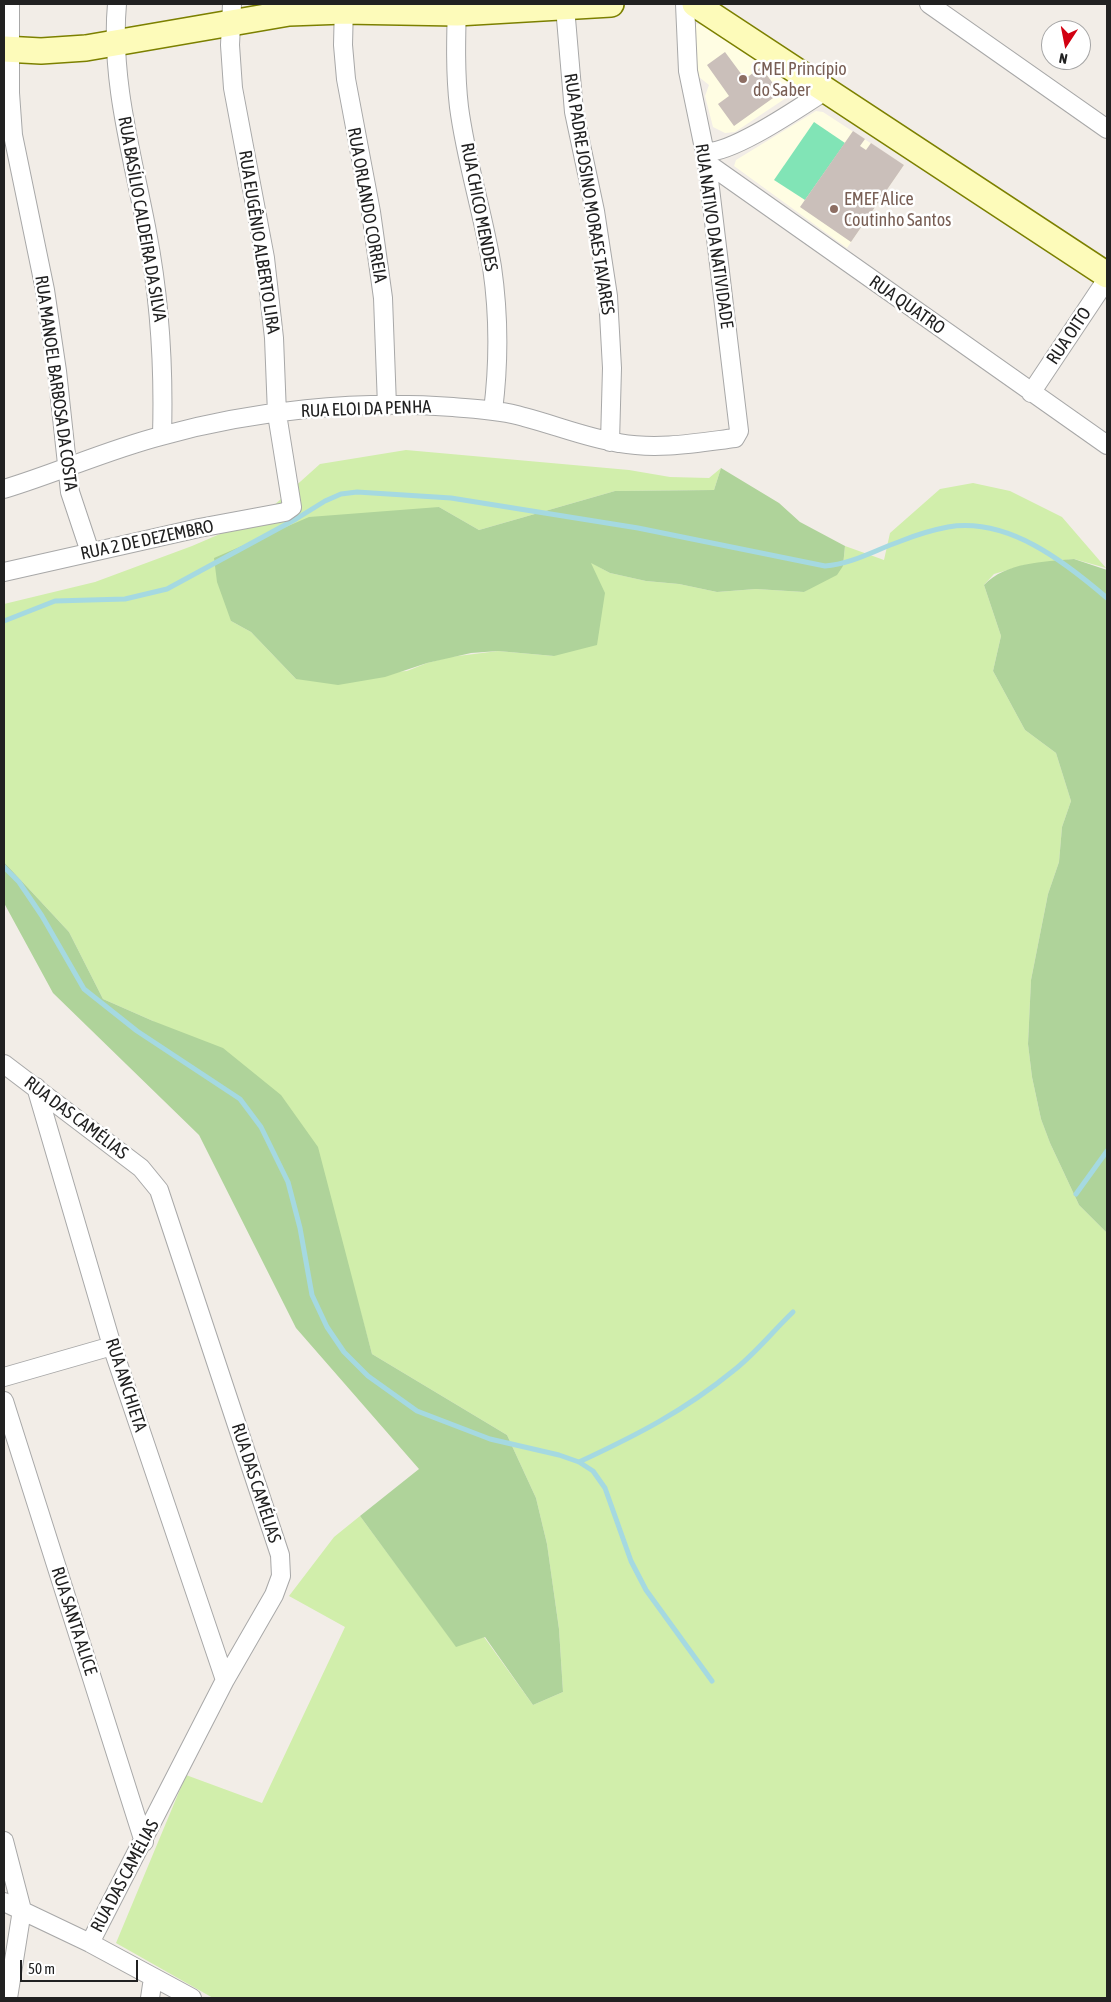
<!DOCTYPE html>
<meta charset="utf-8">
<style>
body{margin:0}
#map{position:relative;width:1111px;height:2002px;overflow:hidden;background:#f2ede7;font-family:"Asap Condensed",sans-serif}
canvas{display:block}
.frame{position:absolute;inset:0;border:5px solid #212121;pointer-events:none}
.north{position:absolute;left:1041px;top:20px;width:50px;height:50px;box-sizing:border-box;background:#fff;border:1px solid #a6a6a6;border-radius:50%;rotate:191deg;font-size:14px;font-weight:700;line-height:20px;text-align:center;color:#212121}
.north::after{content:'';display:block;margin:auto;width:18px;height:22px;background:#d20011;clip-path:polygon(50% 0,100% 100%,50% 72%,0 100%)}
.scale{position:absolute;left:20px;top:1960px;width:118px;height:22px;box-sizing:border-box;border:2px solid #212121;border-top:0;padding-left:6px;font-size:15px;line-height:18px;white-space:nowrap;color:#212121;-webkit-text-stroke:4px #fff;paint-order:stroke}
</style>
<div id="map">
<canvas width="1111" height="2002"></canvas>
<div class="frame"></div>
<div class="north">N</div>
<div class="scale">50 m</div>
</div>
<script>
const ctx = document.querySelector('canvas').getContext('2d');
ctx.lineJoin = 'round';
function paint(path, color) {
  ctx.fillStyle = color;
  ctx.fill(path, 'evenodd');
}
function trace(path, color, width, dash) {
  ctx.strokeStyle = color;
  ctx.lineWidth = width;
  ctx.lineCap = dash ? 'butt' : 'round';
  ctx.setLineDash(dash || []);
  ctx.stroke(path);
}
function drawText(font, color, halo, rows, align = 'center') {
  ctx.font = font + ' "Asap Condensed",sans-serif';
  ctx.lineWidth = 5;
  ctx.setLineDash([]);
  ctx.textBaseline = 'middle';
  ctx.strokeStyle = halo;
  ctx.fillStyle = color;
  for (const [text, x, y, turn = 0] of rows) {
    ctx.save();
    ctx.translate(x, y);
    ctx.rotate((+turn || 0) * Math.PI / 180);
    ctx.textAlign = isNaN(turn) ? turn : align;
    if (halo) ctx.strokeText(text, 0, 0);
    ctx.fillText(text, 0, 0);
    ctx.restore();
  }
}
paint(new Path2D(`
 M697 24 704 25 786 81 790 89 789 96 735 132 725 133 713 127 705 96 709 85 699 77 691 28Z
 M816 111 823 112 904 165 847 248 734 166 736 160Z`), '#fffde3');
paint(new Path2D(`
 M406 450 629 470 670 477 709 478 721 468 714 490 615 491 479 530 439 507 231 621 251 632 296 679 407 671 427 663 450 657 498 651 554 656 590 562 610 573 646 581 679 584 717 592 756 589 804 592 843 566 845 546 884 560 890 533 940 489 973 483 1010 491 1062 517 1106 568 1074 559 1025 565 994 574 984 585 1001 636 993 671 1025 730 1056 753 1071 801 1062 827 1059 862 1048 894 1031 980 1028 1044 1032 1077 1041 1119 1050 1143 1079 1205 1107 1233V1998H213L116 1943 186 1775 262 1803 345 1627 289 1596 334 1537 360 1516 456 1646 484 1637 533 1705 563 1692 559 1629 547 1544 536 1498 507 1435 372 1354 331 1204 153 1021 103 999 69 932 4 862V604L95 582 192 546 262 516 320 464Z`), '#d1eeab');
paint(new Path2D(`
 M721 468 779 503 800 522 845 546 843 566 837 575 804 592 756 589 717 592 679 584 646 581 610 573 591 563 605 593 597 645 554 656 498 651 471 653 427 663 385 677 338 685 296 679 251 632 231 621 217 582 214 558 309 517 439 507 479 530 615 491 714 490Z
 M1074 559 1107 570V1233L1079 1205 1050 1143 1041 1119 1032 1077 1028 1044 1031 980 1048 894 1059 862 1062 827 1071 801 1056 753 1025 730 993 671 1001 636 984 585C1006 562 1043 562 1074 559Z
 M4 862 69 932 103 999 153 1021 223 1048 281 1095 318 1147 372 1354 507 1435 536 1498 547 1544 559 1629 563 1692 533 1705 485 1637 456 1647 360 1516 419 1469 296 1328 199 1135 53 993 4 903Z`), '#afd39a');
paint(new Path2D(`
 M814 122 845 143 805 200 774 180Z`), '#81e4b6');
trace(new Path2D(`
 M4 621 55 601 125 599 167 589 296 519 325 501 341 494 357 492 451 498 638 528 825 566C852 564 875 550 901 541 916 535 932 530 948 527 1008 517 1065 562 1107 598
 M4 867 19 882 42 916 84 989 137 1031 240 1099 261 1127 288 1182 300 1228 312 1295 327 1327 344 1352 368 1376 417 1411 490 1439 559 1455 579 1462 593 1471 605 1488 631 1561 646 1590 712 1681
 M1076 1194 1107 1151
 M579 1462C637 1435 684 1411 733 1371 755 1354 773 1331 793 1312`), '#a5d9e1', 5);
paint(new Path2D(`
 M725 52 745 79 761 67 780 93 734 126 718 104 729 96 707 65Z
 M853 131 865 139 860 146 866 150 871 143 904 165 851 242 800 207Z`), '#cabfba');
const street = new Path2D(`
 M10 4V93L13 135 45 290 57 371 70 492 90 552
 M117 4C110 80 133 157 147 232 160 300 164 367 162 435
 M344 4 343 45 346 79 371 212 383 298 387 406
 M457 4C456 38 455 73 459 107 466 161 483 213 492 267 499 315 499 363 493 411
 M929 4 1107 129
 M565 7 574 112 595 211 608 296 612 368 610 442
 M705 152C732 154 800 107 825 91
 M707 163 1107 445
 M1031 393 1107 279
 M4 489C57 473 107 450 161 436 254 410 357 400 453 407 476 409 502 410 524 417 555 425 587 438 619 443 658 450 696 443 735 438L739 431 707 163 688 71 685 4
 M4 572 199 528 285 512 292 507 277 414 274 338 265 258 233 88 230 45 232 4
 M4 1064 141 1168 159 1190 280 1555 281 1576 274 1595 225 1680 90 1943
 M36 1087 112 1346 225 1680
 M4 1377 112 1346
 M4 1401 144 1842
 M4 1841 22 1910 8 1998
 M4 1902 90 1943 192 1998
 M150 1998 153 1978`);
const secondary = new Path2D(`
 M695 4 1107 275
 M4 49 41 51 86 48 289 13 344 11 457 13 611 4`);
trace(street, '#a8a8a8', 20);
trace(secondary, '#7c8000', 28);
trace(street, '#fff', 18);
trace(secondary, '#fdfbba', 25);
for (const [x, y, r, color] of [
 [743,79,5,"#8d6e63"],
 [834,209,5,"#8d6e63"]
]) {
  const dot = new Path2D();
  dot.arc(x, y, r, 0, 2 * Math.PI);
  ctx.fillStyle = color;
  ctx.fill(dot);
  trace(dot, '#fff', 2);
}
drawText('18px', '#785e54', '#fff', [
 ["CMEI Princípio",753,69],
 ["do Saber",753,90],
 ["EMEF Alice",844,199],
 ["Coutinho Santos",844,220]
], 'left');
drawText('18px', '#212121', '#fff', [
 ["RUA PADRE JOSINO MORAES TAVARES",589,194,81],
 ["RUA ORLANDO CORREIA",367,205,80],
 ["RUA CHICO MENDES",479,207,79],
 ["RUA BASÍLIO CALDEIRA DA SILVA",142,219,80],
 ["RUA NATIVO DA NATIVIDADE",714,236,82],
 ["RUA EUGÊNIO ALBERTO LIRA",259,242,81],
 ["RUA QUATRO",907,305,35],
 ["RUA OITO",1069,336,-56],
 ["RUA MANOEL BARBOSA DA COSTA",56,383,82],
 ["RUA ELOI DA PENHA",366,409,-2],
 ["RUA 2 DE DEZEMBRO",147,540,-12],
 ["RUA DAS CAMÉLIAS",76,1118,37],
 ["RUA ANCHIETA",126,1385,72],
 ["RUA DAS CAMÉLIAS",256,1483,72],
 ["RUA SANTA ALICE",74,1621,72],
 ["RUA DAS CAMÉLIAS",125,1876,-62]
]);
</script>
